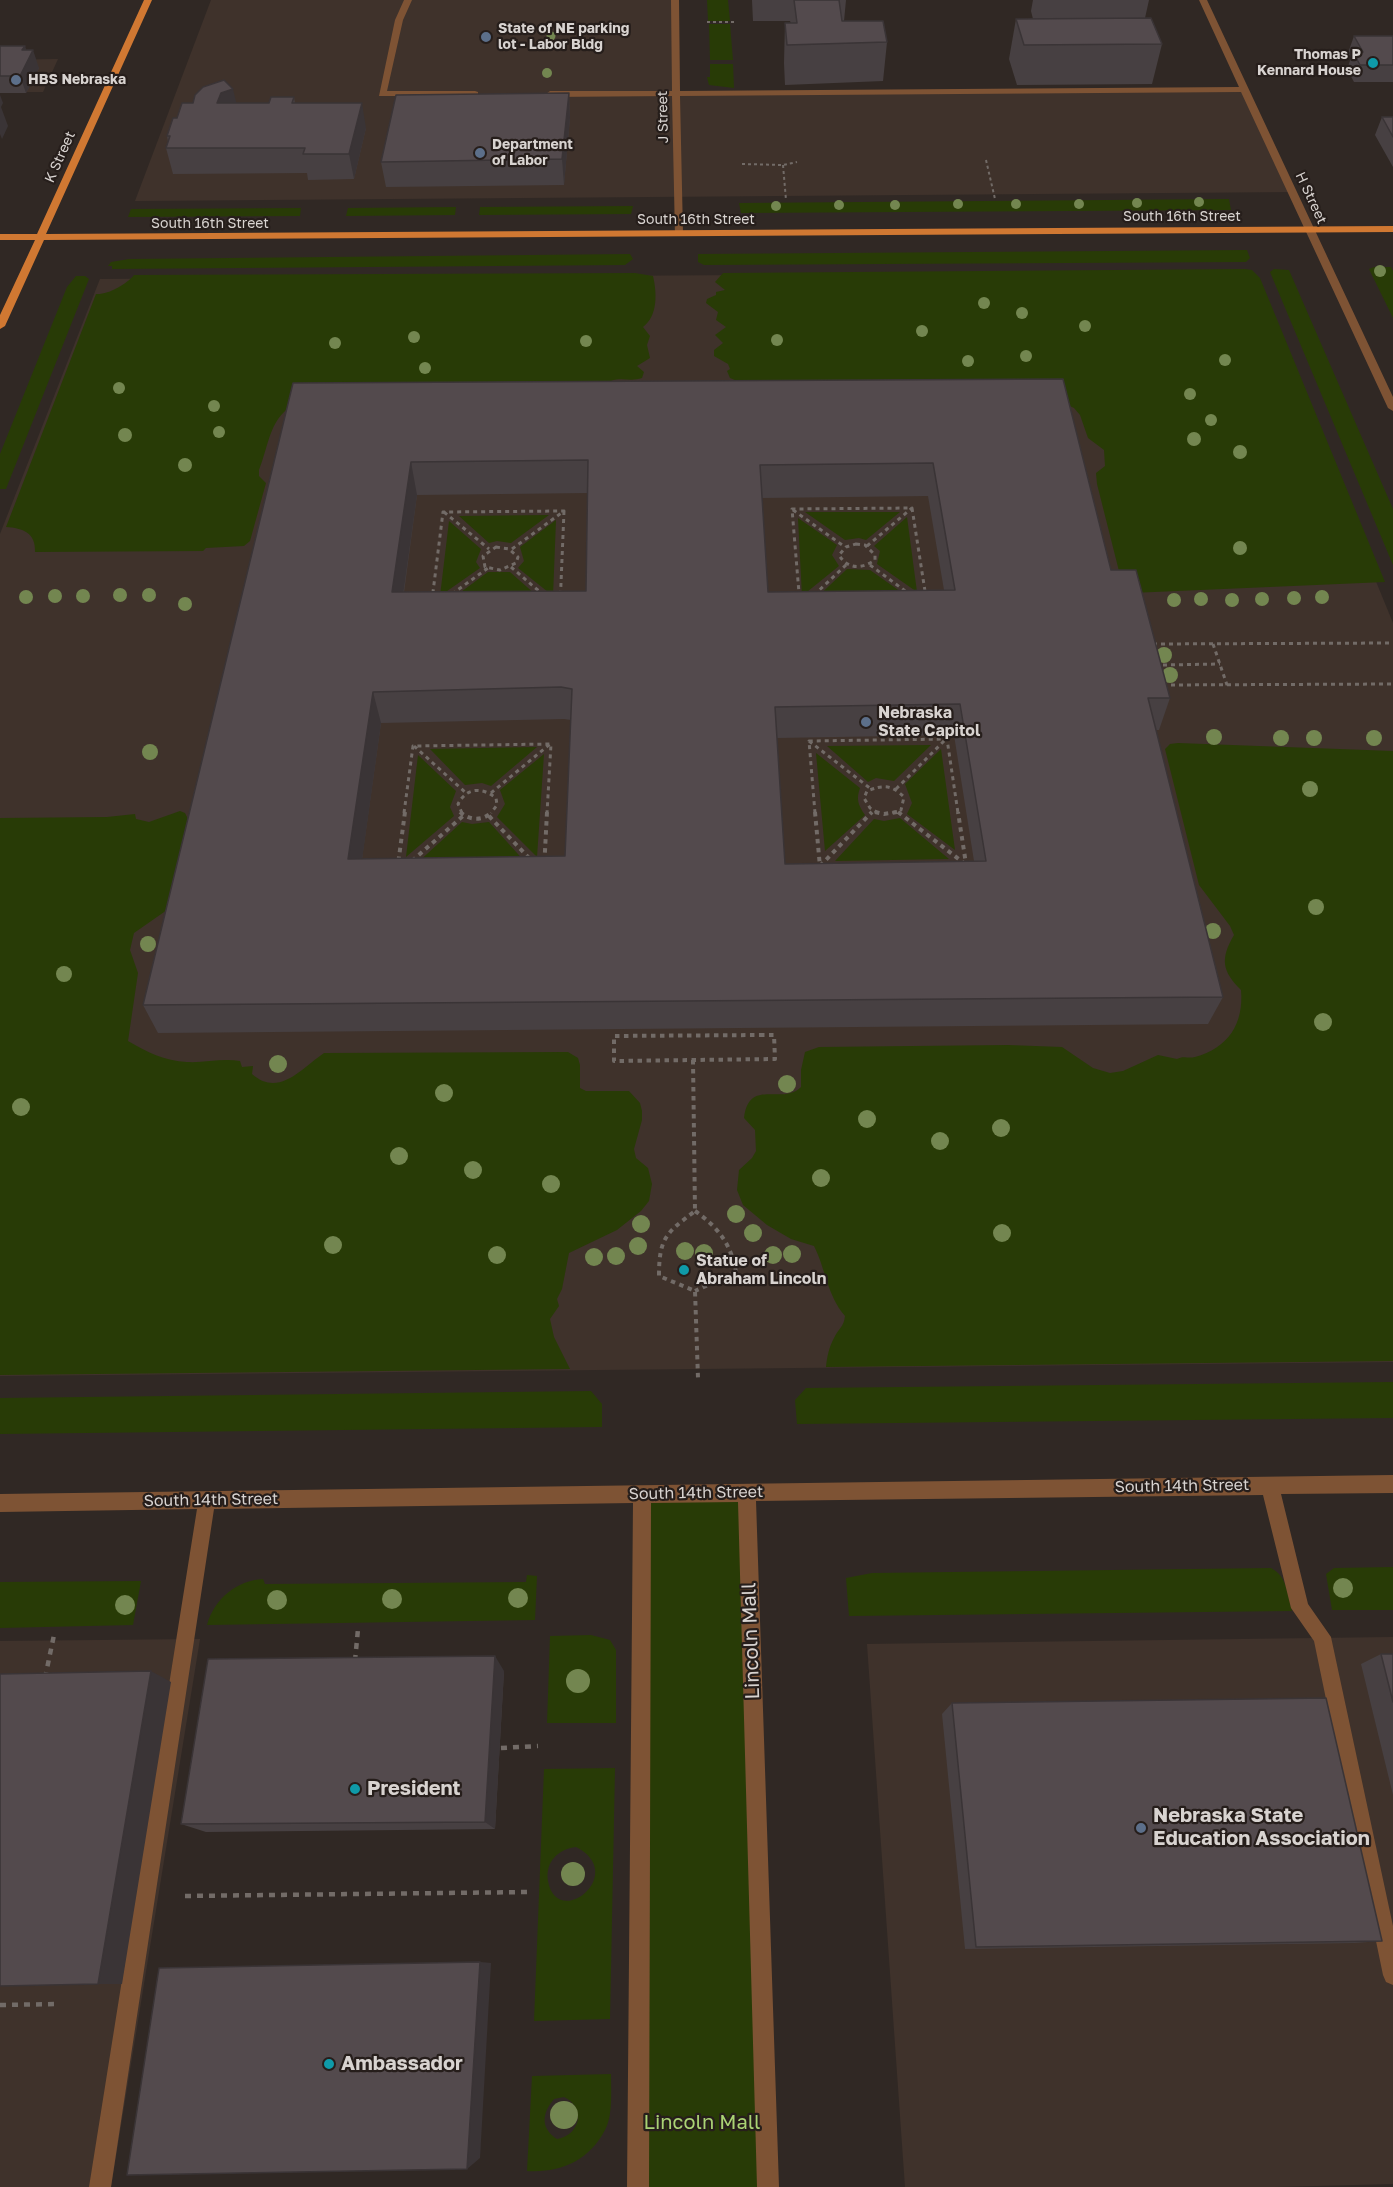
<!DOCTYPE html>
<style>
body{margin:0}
canvas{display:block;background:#302824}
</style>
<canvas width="1393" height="2187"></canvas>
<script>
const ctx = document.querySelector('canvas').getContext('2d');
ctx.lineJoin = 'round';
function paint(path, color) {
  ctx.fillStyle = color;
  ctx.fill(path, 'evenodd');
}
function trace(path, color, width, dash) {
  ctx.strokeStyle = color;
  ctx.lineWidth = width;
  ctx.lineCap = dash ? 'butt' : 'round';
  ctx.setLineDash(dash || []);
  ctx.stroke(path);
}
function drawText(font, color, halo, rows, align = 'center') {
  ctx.font = font + ' "Golos Text",sans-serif';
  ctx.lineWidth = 4.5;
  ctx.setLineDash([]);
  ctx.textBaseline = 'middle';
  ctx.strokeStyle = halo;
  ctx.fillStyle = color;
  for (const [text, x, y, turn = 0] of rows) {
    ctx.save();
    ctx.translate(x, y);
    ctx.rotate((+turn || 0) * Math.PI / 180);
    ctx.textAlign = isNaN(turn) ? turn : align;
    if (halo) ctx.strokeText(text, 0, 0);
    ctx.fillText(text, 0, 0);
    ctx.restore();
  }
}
paint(new Path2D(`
 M211 0H675L677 94 1246 89 1293 192 135 201Z
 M58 59 43 92H0V60Z
 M1249 272 1393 623V1362L0 1376V534L100 279Z
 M1393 1637V2184L1275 2187H905L867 1644Z
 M200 1639 111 2187H0V1641Z`), '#3f322b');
paint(new Path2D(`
 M707 0H728L730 21H708Z
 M709 24H730L733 60H710Z
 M710 64H733L734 88 709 85 707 77H710Z
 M1229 199 1231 210 741 213 739 203Z
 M633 206 631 214 479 215 480 207Z
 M456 207 455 215 346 216 348 208Z
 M301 208 300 216 128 217 131 209Z
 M1247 250 1250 258 1246 262 704 265 698 262V254Z
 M630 254 633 259 625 265 112 269V266H108L111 262 129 259Z
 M1374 267H1391L1393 271V318L1369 269Z
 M1245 269 1252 270 1260 278 1385 582 1131 593 1121 579 1097 484 1096 473 1105 466 1104 450 1088 438 1080 415 1074 408 1055 399 757 383 755 380H735L730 378 727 371 730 369 728 364 714 356V350L723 343 715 335 726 327 716 320 718 312 706 303 707 299 716 295V292L725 290 715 282 723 273Z
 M1274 269 1289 270 1393 509V565L1270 272Z
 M635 273 653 276C657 293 658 316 643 327L650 336 647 345 650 358 637 366 644 372 642 378C631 382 622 377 611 381L298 402C269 417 270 442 259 470V476L266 483 250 541 244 546 206 548 203 551 35 552C36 533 23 528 6 527L96 294C108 295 127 284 134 275Z
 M76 276H85L89 279 6 489H0V454L67 287Z
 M805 512H900L866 540 859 538 845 540Z
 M549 515 511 543 497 541 489 543 459 516Z
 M907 517 917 592 877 564 880 551 874 546Z
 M798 518 837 545 832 555 839 566 802 596Z
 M556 520 553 596 518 568 524 561 520 547Z
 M449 521 481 549 476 562 480 568 440 596Z
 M847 569 870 570 911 599 813 601Z
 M488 572H510L544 602 446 603Z
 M1178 743 1393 751V1361L826 1367C827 1357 829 1347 834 1338 838 1329 844 1327 845 1316 827 1295 826 1270 814 1246L791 1239 767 1225 743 1205 737 1190 739 1170 752 1158 756 1151 755 1130 744 1118C749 1077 782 1106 801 1087V1070L805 1052 819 1047 1008 1045 1062 1047 1093 1068 1110 1073 1123 1071 1158 1055 1177 1059C1184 1055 1187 1059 1195 1057 1228 1048 1244 1024 1241 990 1222 971 1220 959 1234 935L1230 926 1199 885 1165 749 1170 744Z
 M931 745 894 781 876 778 868 782 827 746Z
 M537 747 491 786 482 783 465 785 430 749Z
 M941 749 955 850 907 814 912 803 905 784Z
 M816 753 860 788C856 799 858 805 865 815L825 851Z
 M544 754 537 857 497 817 505 804 500 790Z
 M418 755 456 791 450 807 454 816 406 857Z
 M180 811 185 813 188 819 167 910 134 933 130 950 138 973 128 1041C147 1052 164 1061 187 1062 205 1063 222 1058 240 1061L242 1067 253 1066 252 1074C279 1098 302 1068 324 1053L568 1052 578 1058 580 1065V1088L586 1091H629L640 1103 642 1111V1120L634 1149 636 1158 648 1168 652 1184 649 1201 641 1211 617 1230 569 1253 562 1289 557 1299 559 1306 550 1319 554 1337 570 1369 0 1375V818L107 817 135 814 136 819 149 822Z
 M900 818 949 859 835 861 874 819 884 821Z
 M462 822 472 824 489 822 527 864H416Z
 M1393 1382V1418L797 1424 795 1400 806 1388Z
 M591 1391 602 1404V1427L0 1434V1398Z
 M747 1492 768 2187H638L642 1493Z
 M1393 1567V1610H1332L1326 1574 1334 1568Z
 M1271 1568C1287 1576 1288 1595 1292 1611L849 1616 846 1578 872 1573Z
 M527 1575 537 1576 535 1620 207 1625C214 1599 237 1580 263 1579L265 1584 526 1582Z
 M141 1581 133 1625 0 1628V1582Z
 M591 1635 610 1640 616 1650V1723H547L550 1636Z
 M615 1768 610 2019 534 2021 544 1769ZM576 1847C629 1874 557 1931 548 1881 545 1862 558 1849 576 1847Z
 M611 2074C611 2091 613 2116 605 2130 589 2161 560 2173 527 2171L532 2076ZM564 2097C586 2107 581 2135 557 2139 540 2128 542 2113 554 2099Z`), '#283b06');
trace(new Path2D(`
 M707 22H735
 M986 160 995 199
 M742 164 783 165 797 162
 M783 165 786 200`), '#726b67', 2, [3, 3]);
trace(new Path2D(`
 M912 508 927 604 800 605 792 509Z
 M793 510 845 547
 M564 511 560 607 431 608 443 512Z
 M444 512 489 549
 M856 544 865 545 875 555V560C862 569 848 570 839 555L846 547Z
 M867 546 912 508
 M496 547 509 549 518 557 516 563 500 570 485 567 483 556Z
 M512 549 564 511
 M870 565 908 593
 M511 567 540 592
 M452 594 488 568
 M814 595 847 564
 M1153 644 1393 643
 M1213 644 1227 685
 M1163 665 1220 664
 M1163 685 1393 684
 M809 741 871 789
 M414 746 466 793
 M896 789 946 739
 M491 793 550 744
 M404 813 413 746 551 744 547 813
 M462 813 458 804C467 787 482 787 496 798L497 805 491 813
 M815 813 809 741 947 739 958 813
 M878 813 870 808 864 798 867 791C883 785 891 784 904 797L901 810 892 813`), '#726b67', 3, [4, 4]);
trace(new Path2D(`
 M405 812 397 872 544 870 547 812
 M460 812C470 821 483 821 492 812
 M815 812 820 867 966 864 958 812
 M875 812 884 814 897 812
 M898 812 965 864
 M489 816 529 858
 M412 861 463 816
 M820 866 872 812
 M760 1035H774L775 1059 614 1061V1036Z
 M693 1060 695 1211C666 1233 659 1238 659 1276L695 1291 698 1378
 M695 1211C718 1227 731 1244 736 1272L695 1291`), '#726b67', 4, [4.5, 4.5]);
trace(new Path2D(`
 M355 1661 358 1629
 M45 1678 54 1635
 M501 1748 538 1746
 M185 1896 530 1892
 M0 2005 58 2004`), '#726b67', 4.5, [6, 6]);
paint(new Path2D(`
 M404 0H412L403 20 387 91H475L478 92V96H379L395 20Z
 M671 0H679L680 91 1239 87 1199 0H1207L1393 397V411L1388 408 1241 92 680 96 683 234 675 236 672 96 550 97 546 94 550 91H672Z
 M1393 1475V1493L1281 1494 1308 1604 1331 1637 1393 1926V1985L1386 1982 1383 1975 1314 1641 1291 1608 1263 1495 756 1501 779 2187H757L738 1502 651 1503 649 2187H627L633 1503 214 1509 111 2187H89L197 1509 0 1512V1494Z`), '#7e5334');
paint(new Path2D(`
 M144 0H152L46 234 1393 226V232L44 240 5 326 0 329V315L35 240H0V234H37Z`), '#d07832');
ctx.fillStyle = '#738650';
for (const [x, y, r] of [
 [551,36,4.5],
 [547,73,5],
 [1199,202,5],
 [1137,203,5],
 [958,204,5],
 [1016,204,5],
 [1079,204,5],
 [839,205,5],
 [895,205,5],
 [776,206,5],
 [1380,271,6],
 [984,303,6],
 [1022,313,6],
 [1085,326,6],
 [922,331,6],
 [414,337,6],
 [777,340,6],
 [586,341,6],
 [335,343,6],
 [1026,356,6],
 [1225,360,6],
 [968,361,6],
 [425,368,6],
 [119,388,6],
 [1190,394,6],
 [214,406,6],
 [1211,420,6],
 [219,432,6],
 [125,435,7],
 [1194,439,7],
 [1240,452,7],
 [185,465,7],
 [1240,548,7],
 [120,595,7],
 [149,595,7],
 [55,596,7],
 [83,596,7],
 [26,597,7],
 [1322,597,7],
 [1294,598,7],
 [1201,599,7],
 [1262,599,7],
 [1174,600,7],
 [1232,600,7],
 [185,604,7],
 [1164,655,8],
 [1170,675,8],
 [1214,737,8],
 [1281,738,8],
 [1314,738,8],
 [1374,738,8],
 [150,752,8],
 [1310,789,8],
 [1316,907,8],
 [1213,931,8],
 [148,944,8],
 [64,974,8],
 [1323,1022,9],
 [278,1064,9],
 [787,1084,9],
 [444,1093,9],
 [21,1107,9],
 [867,1119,9],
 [1001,1128,9],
 [940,1141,9],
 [399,1156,9],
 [473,1170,9],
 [821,1178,9],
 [551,1184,9],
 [736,1214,9],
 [641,1224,9],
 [753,1233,9],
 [1002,1233,9],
 [333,1245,9],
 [638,1246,9],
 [685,1251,9],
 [704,1253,9],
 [792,1254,9],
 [497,1255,9],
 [773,1255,9],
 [616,1256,9],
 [594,1257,9],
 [1343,1588,10],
 [518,1598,10],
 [392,1599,10],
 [277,1600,10],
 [125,1605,10],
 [578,1681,12],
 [573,1874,12],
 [564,2115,14]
]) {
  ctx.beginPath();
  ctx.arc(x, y, r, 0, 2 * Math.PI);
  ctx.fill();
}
paint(new Path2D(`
 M752 0H846L844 21 887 42 883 81 785 85 784 63 785 23H791L790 21H753Z
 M1033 0H1149L1145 18 1162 44 1152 84 1017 85 1009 59 1016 19H1033L1031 11Z
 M1354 36H1393V82H1354L1347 69 1351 58 1348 53Z
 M0 46 26 50 39 68 26 93H0Z
 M569 93 570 118 564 185 386 187 381 162Z
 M294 97 295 103 366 128 354 179 308 180 307 173 173 174 166 148 168 142 167 136 177 118 236 103H269Z
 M1382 117H1393V167L1375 135Z
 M1063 379 1111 570 1170 698 1159 730H1156L1223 997 1208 1024 158 1033 143 1005 293 383ZM588 493 586 591 404 592 417 495ZM928 496 944 590 768 592 762 498ZM564 719 571 720 565 856 362 859 381 723ZM954 735 974 861 785 864 777 738Z
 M1381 1654H1393V1795L1361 1664Z
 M504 1671 495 1829 206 1832 181 1824Z
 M952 1703 1382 1941 1355 1943 965 1949 942 1714Z`), '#474042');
paint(new Path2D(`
 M25 46 29 58 33 50 39 68 26 93 20 76 22 50Z
 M233 89 239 114 217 103 221 93Z
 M569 93 570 118 564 185 562 159Z
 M0 95 3 103 1 107 8 126 2 139 0 134Z
 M362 103 366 128 354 179 349 154Z
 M411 462 417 495 399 624 392 592Z
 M373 692 381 723 358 889 348 859Z
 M495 1656 504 1671 495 1829 485 1822Z
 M151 1671 171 1682 122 1984H98Z
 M480 1962 491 1963 480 2158 467 2169Z`), '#3a3436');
const building = new Path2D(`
 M794 0H839L842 21H883L887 42 787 45 785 23H797Z
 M1151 18 1162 44 1024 45 1016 19Z
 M1354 36H1393V65H1360L1353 52H1363Z
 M0 46H25L22 50H33L20 76H0Z
 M224 80 233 89 221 93 217 103H269L271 97H294L292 103H362L349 154H303L305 148H166L170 136H167L173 118H177L182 103H193L195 95 203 87Z
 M569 93 562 159 381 162 396 95Z
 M1382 117H1393V137Z
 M1063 379 1111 570H1136L1170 698H1148L1223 997 143 1005 293 383ZM588 460 586 591 392 592 411 462ZM933 463 955 590 768 592 760 465ZM561 687 572 689 565 856 348 859 373 692ZM960 704 986 861 785 864 775 707Z
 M1381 1654H1393V1702Z
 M495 1656 485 1822 181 1824 208 1659Z
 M151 1671 98 1984 0 1986V1674Z
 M1326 1698 1382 1941 976 1947 952 1703Z
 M480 1962 467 2169 127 2175 159 1968Z`);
paint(building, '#534a4d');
trace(building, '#3a3436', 1.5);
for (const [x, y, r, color] of [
 [486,37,6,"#5c6f8a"],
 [1373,63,6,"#0f9aa8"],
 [16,80,6,"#5c6f8a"],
 [480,153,6,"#5c6f8a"],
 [866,722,6,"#5c6f8a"],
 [684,1270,6,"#0f9aa8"],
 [355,1789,6,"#0f9aa8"],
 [1141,1828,6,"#5c6f8a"],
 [329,2064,6,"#0f9aa8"]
]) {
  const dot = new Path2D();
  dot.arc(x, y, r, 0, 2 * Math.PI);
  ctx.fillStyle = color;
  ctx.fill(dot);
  trace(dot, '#261e1b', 2);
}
drawText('bold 14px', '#d8d3d0', '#261e1b', [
 ["State of NE parking",498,29],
 ["lot - Labor Bldg",498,45],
 ["Thomas P",1361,55,"right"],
 ["Kennard House",1361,71,"right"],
 ["HBS Nebraska",28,80],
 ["Department",492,145],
 ["of Labor",492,161]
], 'left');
drawText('14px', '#d8d3d0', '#261e1b', [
 ["J Street",663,117,-91],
 ["K Street",60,157,-66],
 ["H Street",1311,198,65],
 ["South 16th Street",1182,217],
 ["South 16th Street",696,220],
 ["South 16th Street",210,224]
]);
drawText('bold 16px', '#d8d3d0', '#261e1b', [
 ["Nebraska",878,713],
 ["State Capitol",878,731],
 ["Statue of",696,1261],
 ["Abraham Lincoln",696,1279]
], 'left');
drawText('16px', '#d8d3d0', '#261e1b', [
 ["South 14th Street",1182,1486,-1],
 ["South 14th Street",696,1493,-1],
 ["South 14th Street",211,1500,-1]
]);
drawText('20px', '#d8d3d0', '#261e1b', [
 ["Lincoln Mall",751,1641,-92]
]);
drawText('bold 20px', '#d8d3d0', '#261e1b', [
 ["President",367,1789],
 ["Nebraska State",1153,1816],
 ["Education Association",1153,1839],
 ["Ambassador",341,2064]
], 'left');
drawText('20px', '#aad374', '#261e1b', [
 ["Lincoln Mall",702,2123]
]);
</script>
